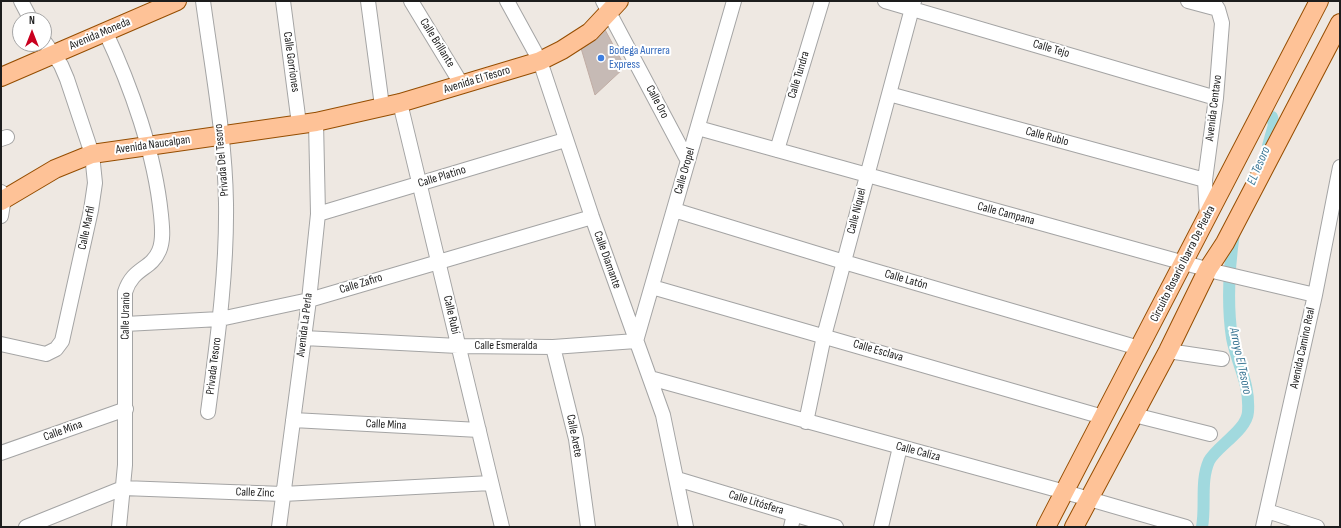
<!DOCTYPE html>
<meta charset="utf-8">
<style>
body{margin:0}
#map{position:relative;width:1341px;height:528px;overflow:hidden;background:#eee8e2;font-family:"Sofia Sans Condensed",sans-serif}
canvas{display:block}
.frame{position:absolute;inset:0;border:2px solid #1d1d1d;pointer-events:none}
.north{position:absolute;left:12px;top:12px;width:40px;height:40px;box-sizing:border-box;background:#fff;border:1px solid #a5a5a5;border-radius:50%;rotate:0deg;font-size:11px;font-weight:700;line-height:16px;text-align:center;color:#1d1d1d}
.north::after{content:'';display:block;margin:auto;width:14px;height:18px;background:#c9001f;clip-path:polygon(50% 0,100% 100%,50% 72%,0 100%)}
</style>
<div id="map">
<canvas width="1341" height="528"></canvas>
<div class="frame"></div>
<div class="north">N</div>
</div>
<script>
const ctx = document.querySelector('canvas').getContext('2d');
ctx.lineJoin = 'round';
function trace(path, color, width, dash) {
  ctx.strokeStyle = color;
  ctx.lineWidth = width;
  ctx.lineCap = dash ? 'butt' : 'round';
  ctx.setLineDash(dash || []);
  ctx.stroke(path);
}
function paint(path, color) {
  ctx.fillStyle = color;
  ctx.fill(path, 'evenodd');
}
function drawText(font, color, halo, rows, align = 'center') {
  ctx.font = font + ' "Sofia Sans Condensed",sans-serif';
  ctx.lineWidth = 4;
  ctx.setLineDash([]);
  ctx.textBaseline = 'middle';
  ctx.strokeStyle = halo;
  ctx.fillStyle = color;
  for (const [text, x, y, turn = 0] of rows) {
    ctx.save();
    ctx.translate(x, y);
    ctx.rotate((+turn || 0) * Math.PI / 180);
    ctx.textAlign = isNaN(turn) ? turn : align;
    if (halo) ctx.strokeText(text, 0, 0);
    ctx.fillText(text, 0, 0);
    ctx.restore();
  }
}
trace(new Path2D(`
 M1268 146 1274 125 1272 117
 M1202 527C1206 506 1200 481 1209 461 1216 447 1247 430 1248 412 1250 382 1237 365 1232 338 1227 304 1229 267 1234 233`), '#a1d9de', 12);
const building = new Path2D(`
 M603 26 625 67 595 95 581 48Z`);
paint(building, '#c6bab5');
trace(building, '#c0aca4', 1);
const minor = new Path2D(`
 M21 1 31 20
 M203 1C212 68 225 136 226 203 227 274 217 343 208 412
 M283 1 299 124
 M368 1 382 106
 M411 1 462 85
 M507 1 540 61 592 217 663 415 686 527
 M603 1 688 161
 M885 1 1216 98
 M1188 1 1218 9
 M105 31C131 86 155 154 161 215 162 226 164 240 159 251 151 270 133 267 125 292V465L119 527
 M889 94 1205 180
 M400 103 502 527
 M698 128 1217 272 1315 295
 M1 139 7 137
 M777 150 822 1
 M674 210 844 262 1139 348
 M318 214 565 140
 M1 216 4 198 1 192
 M1207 217 1205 180 1216 98 1222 23 1218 9 1213 1
 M652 287 1103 417
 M125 324 220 319 309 300 592 217
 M304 338 458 346 553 347 636 341 734 1
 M1 344 46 354 56 349 62 341 91 210 95 183 92 154 67 79 61 65 44 41
 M553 347 576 439 588 527
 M1168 351 1222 359
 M650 378 1065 492 1186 527
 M1134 415 1210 434
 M293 420 479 430
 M806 422 824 336 914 1
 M1 453 126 409
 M677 479 836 527
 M1267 511 1317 527
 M26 527 123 488 283 494 491 483
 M279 527 309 300 318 214 316 122
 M791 527 794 514
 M881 527 900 447
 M1263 527 1315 295 1340 167`);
const major = new Path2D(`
 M1 77 177 1
 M1 201 55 169 92 154 316 122 400 103 540 61 562 50 590 32 619 1
 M1046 527 1319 1
 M1074 527 1168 351 1208 269 1225 243 1340 23`);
trace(minor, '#a4a4a4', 16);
trace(major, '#954d00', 20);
trace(minor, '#fff', 14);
trace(major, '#fec297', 18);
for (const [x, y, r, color] of [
 [601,58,4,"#3f7fe0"]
]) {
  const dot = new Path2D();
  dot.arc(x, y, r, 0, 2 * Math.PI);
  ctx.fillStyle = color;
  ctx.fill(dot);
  trace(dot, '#fff', 1.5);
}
drawText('12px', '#1d1d1d', '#fff', [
 ["Avenida Moneda",100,34,-23],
 ["Calle Brillante",437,43,58],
 ["Calle Tejo",1051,49,16],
 ["Calle Gorriones",291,62,82],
 ["Calle Tundra",799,75,-73],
 ["Avenida El Tesoro",477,80,-17],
 ["Calle Oro",657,102,62],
 ["Avenida Centavo",1214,108,-83],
 ["Calle Rublo",1047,137,15],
 ["Avenida Naucalpan",153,145,-8],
 ["Privada Del Tesoro",222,160,-95],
 ["Calle Oropel",685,171,-74],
 ["Calle Platino",442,177,-17],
 ["Calle Níquel",857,211,-76],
 ["Calle Campana",1006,214,15],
 ["Calle Marfil",87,228,-78],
 ["Calle Diamante",607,260,70],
 ["Circuito Rosario Ibarra De Piedra",1183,264,-63],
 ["Calle Latón",906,280,16],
 ["Calle Zafiro",361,284,-17],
 ["Calle Rubí",451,315,77],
 ["Calle Uranio",126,316,-89],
 ["Avenida La Perla",305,325,-83],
 ["Calle Esmeralda",506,346],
 ["Avenida Camino Real",1303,348,-78],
 ["Calle Esclava",878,351,16],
 ["Privada Tesoro",214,366,-83],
 ["Calle Mina",386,425,3],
 ["Calle Mina",63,431,-20],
 ["Calle Arete",574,436,79],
 ["Calle Caliza",918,452,15],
 ["Calle Zinc",255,493,2],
 ["Calle Litósfera",756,503,17]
]);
drawText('12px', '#366cbe', '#fff', [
 ["Bodega Aurrera",609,51],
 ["Express",609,65]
], 'left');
drawText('italic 13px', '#3f7996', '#fff', [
 ["EL Tesoro",1259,166,-67],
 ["Arroyo El Tesoro",1240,361,78]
]);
</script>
